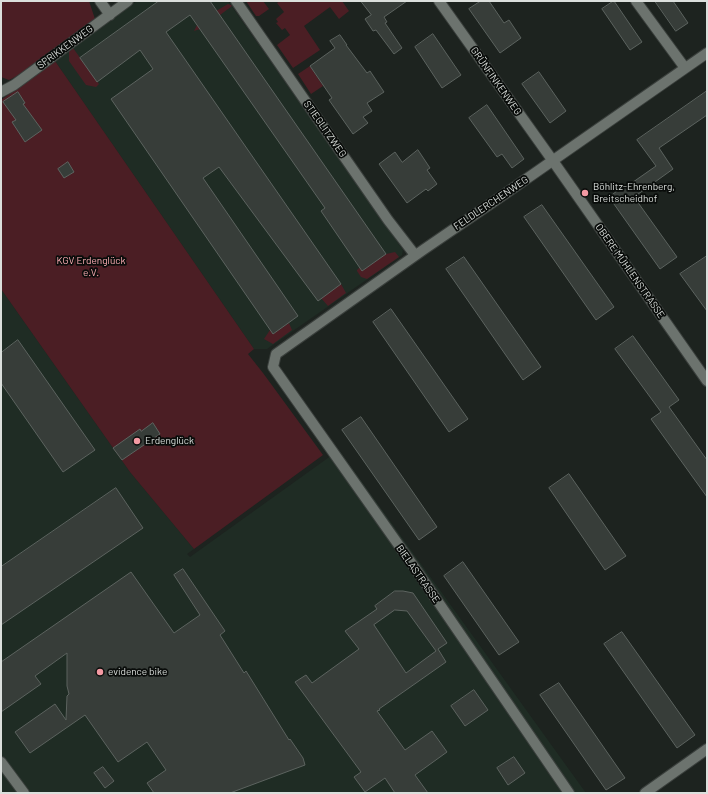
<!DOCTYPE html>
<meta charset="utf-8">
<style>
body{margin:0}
#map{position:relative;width:708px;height:794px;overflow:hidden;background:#1d231f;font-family:Barlow,sans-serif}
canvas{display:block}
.frame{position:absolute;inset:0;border:2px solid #dbdfdc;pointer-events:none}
</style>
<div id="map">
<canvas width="708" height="794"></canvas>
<div class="frame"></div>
</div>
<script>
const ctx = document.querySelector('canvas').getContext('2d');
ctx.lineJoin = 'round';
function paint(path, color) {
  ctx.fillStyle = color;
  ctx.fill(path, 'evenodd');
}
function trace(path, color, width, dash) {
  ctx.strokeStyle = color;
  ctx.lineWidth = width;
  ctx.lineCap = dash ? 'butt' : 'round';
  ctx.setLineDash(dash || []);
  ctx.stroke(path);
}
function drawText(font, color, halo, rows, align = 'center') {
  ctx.font = font + ' Barlow,sans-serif';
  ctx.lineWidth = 3.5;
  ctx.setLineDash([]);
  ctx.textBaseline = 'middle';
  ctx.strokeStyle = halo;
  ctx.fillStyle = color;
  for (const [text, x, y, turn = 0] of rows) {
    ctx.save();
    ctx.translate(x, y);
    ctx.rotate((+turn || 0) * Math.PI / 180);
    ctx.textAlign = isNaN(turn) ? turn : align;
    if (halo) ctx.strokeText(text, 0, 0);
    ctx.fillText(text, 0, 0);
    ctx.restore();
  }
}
paint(new Path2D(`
 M137 1H228L403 250 402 255 267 349H254L55 61Z
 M1 289 130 472 194 549 187 554 190 557 339 450 586 793H1Z`), '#1f2c24');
paint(new Path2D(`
 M1 1H89L95 19 19 75 9 80 1 77Z
 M246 1H263L269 9 259 16H256Z
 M280 1H342L349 11 339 19 330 7 304 26 320 50 293 68 277 45 290 35 285 28 282 30 276 23 278 22 276 19 284 12 277 3Z
 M228 4 231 5 232 6 220 15 218 13 198 27 200 29 194 31 197 25 216 11Z
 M73 48 99 84 96 87 86 85 69 61V51Z
 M55 61 254 349 248 354 263 373 323 455 194 549 130 472 1 289V100Z
 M310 66 323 86 311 94 298 74Z
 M395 252 399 257 367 279 361 277 357 271V270L360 267 363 270 386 254Z
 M341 284 346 293 328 306 321 298Z
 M289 323 292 330 273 344 264 339 270 330 273 334Z`), '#4b1e24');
const building = new Path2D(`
 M159 1H210L386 254 362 271 321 211 325 208 190 15 166 32 341 284 318 301 219 167 203 178 298 316 273 334 111 99 153 69 140 50 97 82 80 58Z
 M361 1H407L384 17 387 22 385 23 402 48 394 54 376 30 373 31 365 19 371 15Z
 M481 1H489L504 23 509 20 521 38 500 53 469 9Z
 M614 1 642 42 630 50 602 9Z
 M655 1H673L688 23 676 31Z
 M433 34 461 75 442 88 415 47Z
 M340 35 347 45H346L367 73 370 71 384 92 367 103 372 111 363 117 368 123 353 134 329 100 332 98 310 66 335 48 330 41Z
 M539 72 566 111 550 123 522 84Z
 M707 91V115L659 148 673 169 634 197 677 257 660 269 609 197 625 185 626 187 656 166 637 140Z
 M18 92 25 103 23 104 42 130 25 142 12 122 16 120 3 102Z
 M487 105 524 159 512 168 502 154 497 157 469 118Z
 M418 150 430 168 427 170 437 184 428 191 426 189 407 203 379 164 395 152 402 162Z
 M68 162 74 172 64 178 58 169Z
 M542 205 614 307 596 320 524 217Z
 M707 256V311L680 274Z
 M464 257 541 367 523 380 446 269Z
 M391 309 468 419 449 432 373 322Z
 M633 336 679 400 669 407 707 460V497L651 419 661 412 615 349Z
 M18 340 95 450 63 472 1 383V353Z
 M361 417 437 527 419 540 342 430Z
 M153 423 160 434 122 460 113 448 140 429 141 431Z
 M569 474 626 556 605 570 549 488Z
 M116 488 143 528 1 625V567Z
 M463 562 519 642 499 655 444 576Z
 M183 569 225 631 220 635 244 673 246 671 289 740 290 739 303 758 305 765 230 793H154L147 783 166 770 147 742 118 762 85 715 30 753 15 732 55 704 66 720 67 696 69 694 67 686V653L35 676 41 684 1 712V662L131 572 174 633 200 615 174 575Z
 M395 591H403L413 593 447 643 438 649 446 662 379 709 380 710 377 711 405 750 432 731 447 752 415 775 428 793H395L385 778 365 792 354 777 361 772 295 682 306 675 312 683 359 649 345 631 377 609 375 606ZM395 610 407 611 436 651 406 673 374 625Z
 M622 632 695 735 677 748 604 644Z
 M559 683 625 778 606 790 540 695Z
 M474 690 488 710 465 726 451 706Z
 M514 757 525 773 508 785 497 768Z
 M103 767 114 781 105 788 94 773Z`);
paint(building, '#373d39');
trace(building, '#5c635f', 1);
const minor = new Path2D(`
 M100 1 110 15
 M236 1 388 220 415 255
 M439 1 553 161 707 381
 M636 1 685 68
 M1 92 14 85 128 1
 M1 762 24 793
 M569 793 417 571 273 367 276 354 423 250 499 198 707 53
 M645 793 707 749`);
trace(minor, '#3a3f3c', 12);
trace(minor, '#6c736e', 10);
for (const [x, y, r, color] of [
 [585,193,4,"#f49aa3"],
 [137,441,4,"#f49aa3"],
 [100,672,4,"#f49aa3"]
]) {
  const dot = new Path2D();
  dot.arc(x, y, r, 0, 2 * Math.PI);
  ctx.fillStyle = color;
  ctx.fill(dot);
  trace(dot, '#090c0a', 1.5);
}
drawText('10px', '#dbdfdc', '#090c0a', [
 ["SPRIKKENWEG",65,47,-36],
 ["GRÜNFINKENWEG",496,81,55],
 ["STIEGLITZWEG",325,129,55],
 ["FELDLERCHENWEG",491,203,-34],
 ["OBERE MÜHLENSTRASSE",630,271,55],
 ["BIELASTRASSE",418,574,55]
]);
drawText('10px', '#dbdfdc', '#090c0a', [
 ["Böhlitz-Ehrenberg,",593,187],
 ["Breitscheidhof",593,199],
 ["Erdenglück",145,441],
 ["evidence bike",108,672]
], 'left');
drawText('10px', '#fdaeb5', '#090c0a', [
 ["KGV Erdenglück",91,261],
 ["e.V.",91,273]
]);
</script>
